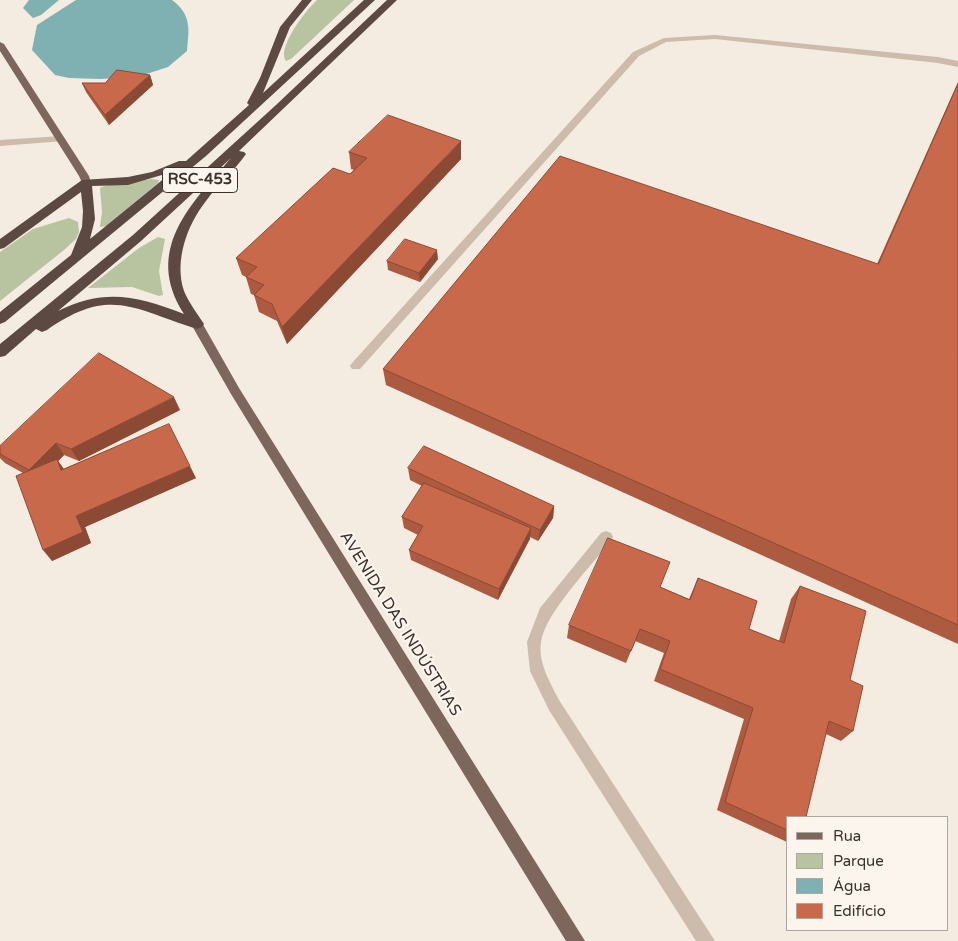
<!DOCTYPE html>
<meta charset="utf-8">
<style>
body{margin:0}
#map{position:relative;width:958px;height:941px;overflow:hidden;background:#f4ebe1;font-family:"Varela Round",sans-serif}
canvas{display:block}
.legend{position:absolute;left:786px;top:816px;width:162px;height:115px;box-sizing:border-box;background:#fbf5ee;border:1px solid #aea6a0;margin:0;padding:6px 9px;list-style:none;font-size:15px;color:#3b302b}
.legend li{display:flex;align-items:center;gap:10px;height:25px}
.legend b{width:25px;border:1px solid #aea6a0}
</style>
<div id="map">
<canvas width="958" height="941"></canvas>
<ul class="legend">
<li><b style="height:6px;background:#7d675c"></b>Rua</li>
<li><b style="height:14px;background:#b8c4a0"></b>Parque</li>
<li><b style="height:14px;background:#7fb0b2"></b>Água</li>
<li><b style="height:14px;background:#c8694b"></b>Edifício</li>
</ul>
</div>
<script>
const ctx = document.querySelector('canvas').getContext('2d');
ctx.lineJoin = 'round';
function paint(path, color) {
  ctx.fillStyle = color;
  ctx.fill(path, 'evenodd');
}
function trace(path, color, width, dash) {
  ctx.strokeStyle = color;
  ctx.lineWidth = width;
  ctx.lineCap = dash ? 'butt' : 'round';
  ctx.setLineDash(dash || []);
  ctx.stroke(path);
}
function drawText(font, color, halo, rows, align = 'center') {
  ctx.font = font + ' "Varela Round",sans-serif';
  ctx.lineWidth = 4.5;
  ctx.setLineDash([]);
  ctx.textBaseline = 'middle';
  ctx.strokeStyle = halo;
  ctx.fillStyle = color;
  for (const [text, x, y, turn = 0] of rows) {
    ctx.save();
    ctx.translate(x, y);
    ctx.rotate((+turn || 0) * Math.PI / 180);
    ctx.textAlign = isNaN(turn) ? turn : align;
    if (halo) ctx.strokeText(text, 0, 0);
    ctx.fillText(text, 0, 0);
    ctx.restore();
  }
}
paint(new Path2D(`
 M317 0H354L291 59 286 61C276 48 307 9 317 0Z
 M151 179 159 180 158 183 106 226 100 227 102 212 100 188C107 183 140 181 151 179Z
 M69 218 78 222 79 232 76 239 64 250 0 301V252L33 229Z
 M158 237 165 239 159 271 163 295 159 296 132 287 88 288 139 248Z`), '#b8c4a0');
paint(new Path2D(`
 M29 0H59L41 15 33 18 23 8Z
 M76 0H172C192 15 189 29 187 51L168 67 137 77 100 79 69 78 55 75 32 50 37 25Z`), '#7fb0b2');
paint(new Path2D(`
 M715 35 938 57 958 61V67L938 63 715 39 666 42 639 56 360 369H352L350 366 352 363 633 52 664 38Z
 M61 136 64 137V141L0 146V140Z
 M606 531 611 533 613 537 611 541C592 565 545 613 541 642 538 663 550 682 559 700L715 941H696L549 710 530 671 527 642 540 608 601 533Z`), '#cdbbac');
paint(new Path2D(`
 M0 42 4 44 89 176 91 183 89 185H83L79 176 0 51Z
 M197 320 201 321 239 388 585 941H566L231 394 191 324Z`), '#7d675c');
paint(new Path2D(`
 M302 0H312L290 27 263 93 364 0H375L206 156 5 322 0 324V312L71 255 82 227 83 211 81 192 4 248 0 249V239L82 180 128 177 152 172 179 161H186L249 105 247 103 260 78 280 27ZM172 172 90 239 95 219 92 186 128 185Z
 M387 0H397L239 151 244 152 246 154C234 171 218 184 206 201 187 225 174 261 184 291 189 303 197 313 204 324L202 327 197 329C133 309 110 286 47 330L42 332 36 329 5 356 0 357V344L133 235 276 105ZM231 158C191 204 143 250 184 314 137 296 105 288 58 311L141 241Z`), '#5c4a42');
paint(new Path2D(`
 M150 75 153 85 109 125 86 92 82 83H105Z
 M958 82V644L386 385 383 369 877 264Z
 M349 152 461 159 287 344 277 321 259 312 254 295 251 294 246 277 242 275 236 258 350 174 354 170 351 169Z
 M438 259 420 282 388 270 387 261Z
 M180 410 79 461 64 455 58 461 64 469 196 478 85 527 91 543 52 561 23 473 5 463 0 458V446Z
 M408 468 554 506 553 518 538 541 530 537 498 600 411 560 409 550 418 535 404 528 402 517 422 486 410 480Z
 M698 578 749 629 779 641 791 599 800 586 850 680 853 731 841 741 826 734 787 817V842L717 810 744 719 654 681 664 653 635 641 626 663 567 638 569 625 660 587 689 599Z`), '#ac5a40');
paint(new Path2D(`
 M150 75 153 85 109 125 105 115Z
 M461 141V159L287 344 282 327Z
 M437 250 438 259 420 282 419 273Z
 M174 397 180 410 79 461 71 449Z
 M56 443 64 455 58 461 65 471 38 481 29 470Z
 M190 466 196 478 85 527 91 543 52 561 43 550 76 516Z
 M554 506 553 518 538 541 540 530Z
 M531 528 530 539 498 600 499 589Z`), '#8c4a34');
const building = new Path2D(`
 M117 70 150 75 105 115 82 83H105Z
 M958 84V625L383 369 560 156 878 264Z
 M388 115 461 141 282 327 272 304 254 295 264 285 246 277 257 267 236 258 333 168 350 174 367 158 349 152Z
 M405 239 437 250 419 273 387 261Z
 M99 353 174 397 71 449 56 443 29 470 0 454V446Z
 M169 424 190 466 76 516 83 532 43 550 16 476 57 459 61 470Z
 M424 446 554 506 540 530 408 468Z
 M424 483 531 528 499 589 409 550 423 526 402 517Z
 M608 538 670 562 660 587 690 600 698 578 757 601 749 629 784 643 800 586 866 611 850 680 863 686 853 731 829 721 806 817H787V830L725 802 753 708 660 669 670 641 640 629 631 651 569 625Z`);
paint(building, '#c8694b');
trace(building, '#8c4a34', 1);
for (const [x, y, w] of [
 [200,180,75]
]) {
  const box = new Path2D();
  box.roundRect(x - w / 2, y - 12.5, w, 25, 4);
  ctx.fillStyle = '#fbf5ee';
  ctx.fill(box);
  trace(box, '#3b302b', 1);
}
drawText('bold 15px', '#3b302b', null, [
 ["RSC-453",200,180]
]);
drawText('16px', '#3b302b', '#fbf5ee', [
 ["AVENIDA DAS INDÚSTRIAS",400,624,58]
]);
</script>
